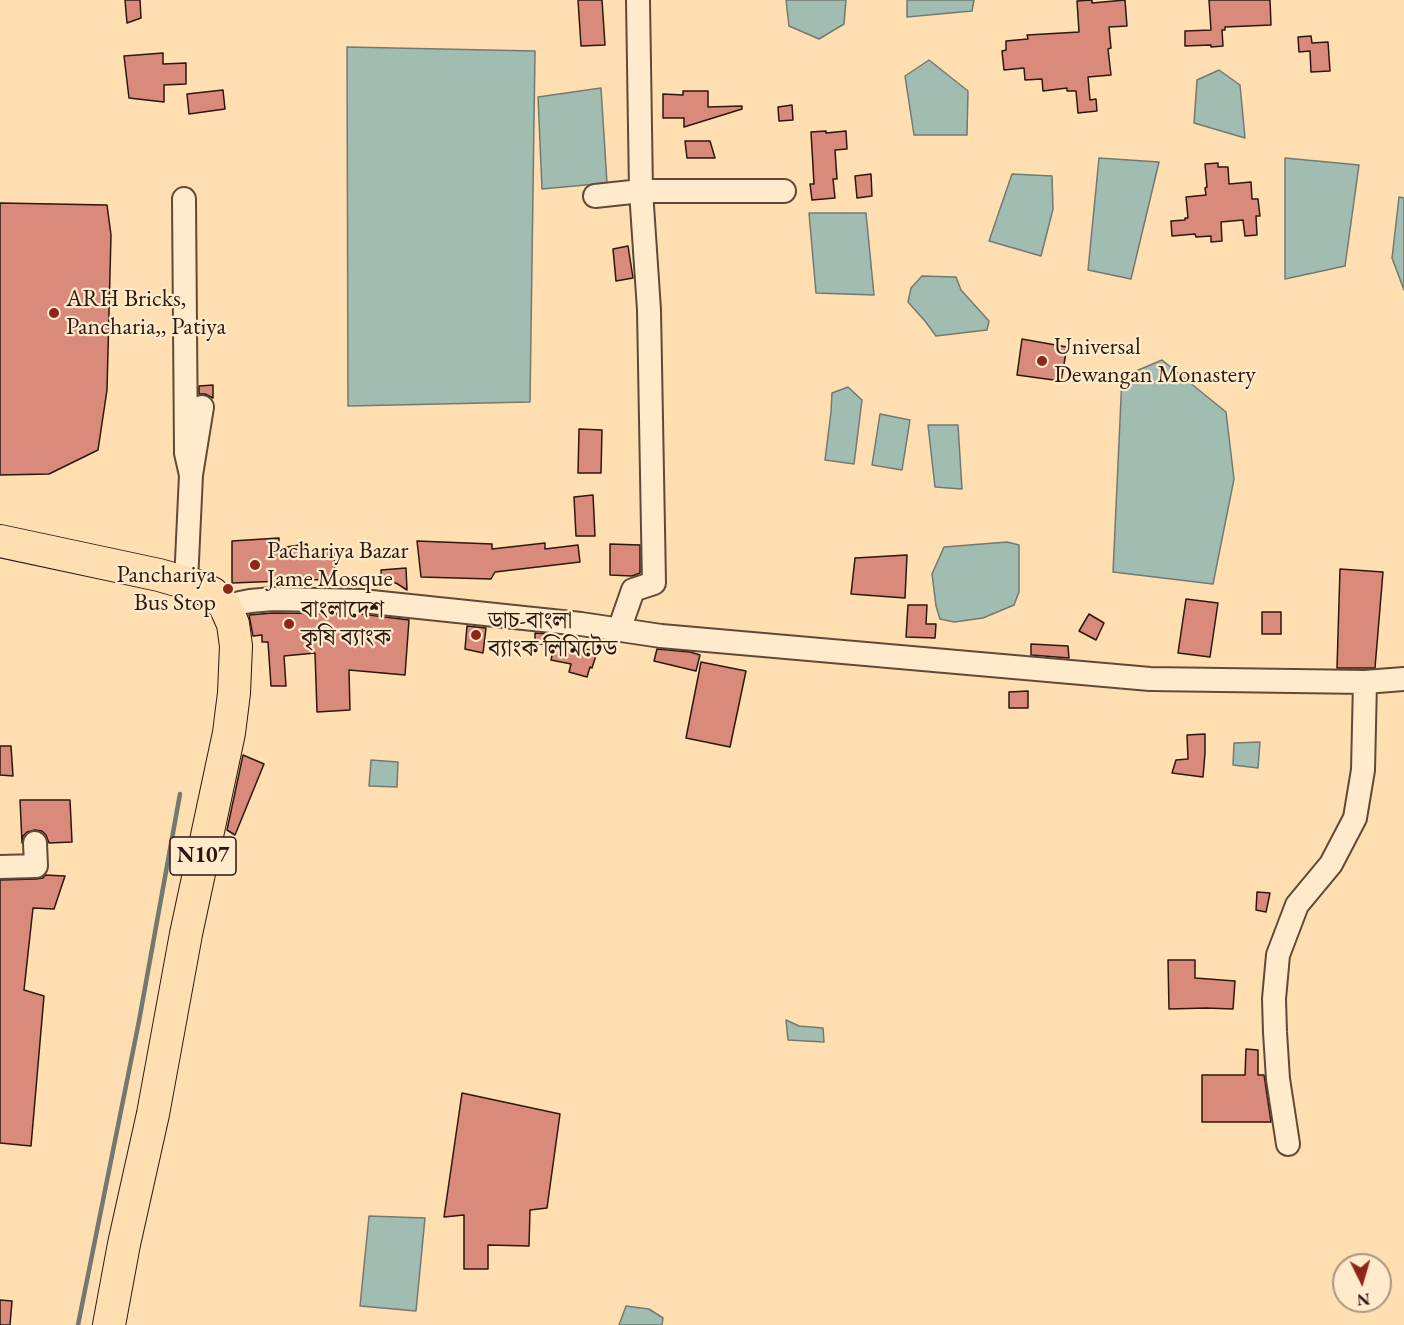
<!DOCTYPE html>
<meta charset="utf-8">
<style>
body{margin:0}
#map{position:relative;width:1404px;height:1325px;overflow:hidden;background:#ffdfb1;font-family:"EB Garamond",serif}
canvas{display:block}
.north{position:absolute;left:1332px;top:1253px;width:60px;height:60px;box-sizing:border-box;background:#ffeacc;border:2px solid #aa9680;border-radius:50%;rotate:175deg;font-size:16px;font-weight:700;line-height:24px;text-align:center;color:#2b180e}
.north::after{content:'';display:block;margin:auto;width:21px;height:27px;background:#8f2418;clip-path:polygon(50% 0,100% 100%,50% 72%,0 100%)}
</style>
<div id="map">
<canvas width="1404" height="1325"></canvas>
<div class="north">N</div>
</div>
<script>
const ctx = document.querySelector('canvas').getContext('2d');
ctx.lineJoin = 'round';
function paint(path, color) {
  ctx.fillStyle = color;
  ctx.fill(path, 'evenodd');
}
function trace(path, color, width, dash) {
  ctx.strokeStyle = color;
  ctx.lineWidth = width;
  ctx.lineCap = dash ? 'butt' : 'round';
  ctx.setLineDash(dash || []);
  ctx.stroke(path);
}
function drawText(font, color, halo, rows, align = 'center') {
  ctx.font = font + ' "EB Garamond","Noto Serif Bengali",serif';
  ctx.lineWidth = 4.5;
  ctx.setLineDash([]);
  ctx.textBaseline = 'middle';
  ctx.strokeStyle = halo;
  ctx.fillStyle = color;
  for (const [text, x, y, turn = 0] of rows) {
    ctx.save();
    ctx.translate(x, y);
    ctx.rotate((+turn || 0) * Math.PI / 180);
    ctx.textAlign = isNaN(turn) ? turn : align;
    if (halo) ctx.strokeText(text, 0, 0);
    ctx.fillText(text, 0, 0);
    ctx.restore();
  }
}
const water = new Path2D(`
 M786 0H846L844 24 819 39 789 26Z
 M907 0H974L972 11 907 17Z
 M347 47 535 51 530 402 348 406Z
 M929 60 968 91 967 135H914L905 76Z
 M1219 70 1240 85 1245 138 1194 123 1197 80Z
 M601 88 607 183 542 189 538 97Z
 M1099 158 1159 162 1131 279 1088 270Z
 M1285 158 1359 165 1345 266 1285 279Z
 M1012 174 1052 176 1053 209 1041 256 989 241Z
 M1399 197 1404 198V290L1392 258Z
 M809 213H866L874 295 816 293Z
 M922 276 956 277 961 290 989 321 987 330 936 336 925 321 908 302 911 288Z
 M1162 360 1226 412 1234 479 1213 584 1113 572 1122 377Z
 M848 387 862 400 854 464 825 460 831 412 832 393Z
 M880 414 910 420 902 470 872 465Z
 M928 425H958L962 489 935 487Z
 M1007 542 1019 545V592L1014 605 983 618 954 622 940 619 936 606 932 574 944 547Z
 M1260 742 1258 768 1233 765 1234 743Z
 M371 760 398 762 397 787 369 786Z
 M786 1020 799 1026 823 1028 824 1042 788 1040Z
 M369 1216 425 1218 416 1311 360 1306Z
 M626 1306 649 1309 663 1318 662 1325H619Z`);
paint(water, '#a1bcb1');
trace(water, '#727a70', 1.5);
trace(new Path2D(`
 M78 1325 139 1021 180 794`), '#727a70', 4.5);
const building = new Path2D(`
 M125 0H140L141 18 127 23Z
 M578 0H602L605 45 581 46Z
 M1092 0V3L1125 0 1127 26 1109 27 1111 48 1108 49 1111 75 1088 77 1090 100 1096 99 1097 111 1078 113 1076 91H1067V88L1043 91 1042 79 1025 80 1024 68 1004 70 1002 51 1006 50V41L1028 39 1027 35 1079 32 1077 1Z
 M1209 0H1270L1271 25 1225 27V30H1222L1223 46 1211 47V45L1185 46V31L1211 30Z
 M1311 36 1312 43 1328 42 1330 71 1311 72 1310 51 1299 52 1298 37Z
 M163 53V64L186 63V84L164 85V102L129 98 124 56Z
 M223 90 225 109 189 114 187 94Z
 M683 91H708V107L742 106V109L684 127V118H663V94L683 95Z
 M792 105 793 120 779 121 778 107Z
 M826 131V133L846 131 847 149 835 150 837 179H833L835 198 812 200 810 184H814L811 132Z
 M685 141H710L715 158H687Z
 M1218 163V167H1228L1229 184 1251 182 1252 199H1258L1260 216H1256L1257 235 1245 236 1243 220 1221 222 1222 241 1211 242V236L1196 237 1195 234 1172 236 1171 221 1185 220V218H1188L1186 197 1206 195 1205 188 1207 187 1205 164Z
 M871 174 872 196 857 198 855 176Z
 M0 203 107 205 111 235 107 390 98 450 49 474 0 475Z
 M628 246 633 278 616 281 613 249Z
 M1022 339 1067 347 1061 381 1017 375Z
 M213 385V398L205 394H199V386Z
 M579 429 602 430 601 473H578Z
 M593 495 595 536H576L574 497Z
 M279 538V548L307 544 308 551 334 548 335 579 232 583V541Z
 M417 541 492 544V549L545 543V549L578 545 580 562 495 572 491 579 421 577Z
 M610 544 640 545V573L632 576 610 575Z
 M907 555 905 598 851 594 855 558Z
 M406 568 407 590 396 583 382 584 381 570Z
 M1340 569 1383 572 1375 668H1337Z
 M1186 599 1218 603 1210 657 1178 653Z
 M908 605H927L926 624H936L935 638 906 637Z
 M1262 612H1281V634H1262Z
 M273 613 361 614 409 620 405 675 349 670 350 710 317 712 315 653 284 656 286 686H271L268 642H262V635L253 636 249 615Z
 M1089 614 1104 623 1096 640 1079 631Z
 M467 626 486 628 483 653 465 649Z
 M535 633 548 634 549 644H535Z
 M1031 644 1068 646 1069 658 1031 655Z
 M554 646 585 653 586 649 597 652 592 668 590 667 587 677 569 672 571 664 551 660Z
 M657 649 690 652 700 655 696 671 654 661Z
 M701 662 746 671 730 747 686 738Z
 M1028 691V708H1009V692Z
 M1205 734V753L1203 777 1172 773 1176 760 1188 759 1187 735Z
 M0 746H11L13 776 0 775Z
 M243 755 264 764 235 835 227 830Z
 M20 800H70L72 842 49 843 46 835 42 831 35 830 27 832 23 836 22 843Z
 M45 875 65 876 54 909 33 908 24 990 44 996 31 1146 0 1143V880L36 879 43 878Z
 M1257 892 1270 893 1266 912 1256 910Z
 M1168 960H1195V978L1235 981 1233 1009 1206 1008 1169 1009Z
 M1246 1049 1258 1050V1075H1264L1271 1122H1202V1075H1245Z
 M462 1093 560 1114 547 1208 530 1210 529 1246 488 1245V1269H464V1215L444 1217Z
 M0 1300 12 1301 10 1325H0Z`);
paint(building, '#d98a7a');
trace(building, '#2b180e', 1.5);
const minor = new Path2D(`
 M595 196 641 191H784
 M184 199 186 453 191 475
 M186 582 191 475 202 407
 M225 606 250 601 273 599 362 601 581 624 661 636 1150 679 1365 682 1404 679
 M619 630 633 590 654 583 649 310 641 191 638 0
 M0 867 36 866 35 843
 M1288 1144 1278 1079 1275 1032 1274 999 1278 955 1297 905 1331 864 1355 818 1363 770 1365 682`);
const highway = new Path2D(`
 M0 541 159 575 194 585 212 593 225 606 233 624 236 646 234 693 229 733 186 934 153 1114 124 1244 109 1325`);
trace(minor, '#604a37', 26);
trace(highway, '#2b180e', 34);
trace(minor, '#ffeacc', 22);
trace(highway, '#ffdfb1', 32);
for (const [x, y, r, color] of [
 [54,313,6,"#8f2418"],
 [1042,361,6,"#8f2418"],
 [255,565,6,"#8f2418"],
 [228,589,6,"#8f2418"],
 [289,624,6,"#8f2418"],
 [476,635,6,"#8f2418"]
]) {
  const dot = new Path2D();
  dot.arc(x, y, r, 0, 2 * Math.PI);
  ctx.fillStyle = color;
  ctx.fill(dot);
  trace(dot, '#ffeacc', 2);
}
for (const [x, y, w] of [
 [203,856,66]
]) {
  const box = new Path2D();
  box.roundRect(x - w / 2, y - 19, w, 38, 4.5);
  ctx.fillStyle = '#ffeacc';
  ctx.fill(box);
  trace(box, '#2b180e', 1.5);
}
drawText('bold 22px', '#2b180e', null, [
 ["N107",203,856]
]);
drawText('24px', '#2b180e', '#ffeacc', [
 ["ARH Bricks,",66,299],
 ["Pancharia,, Patiya",66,327],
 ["Universal",1054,347],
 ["Dewangan Monastery",1054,375],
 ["Pachariya Bazar",267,551],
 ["Jame Mosque",267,579],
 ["Panchariya",216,575,"right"],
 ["Bus Stop",216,603,"right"],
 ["বাংলাদেশ",301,610],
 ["কৃষি ব্যাংক",301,638],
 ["ডাচ-বাংলা",488,621],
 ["ব্যাংক লিমিটেড",488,649]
], 'left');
</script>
